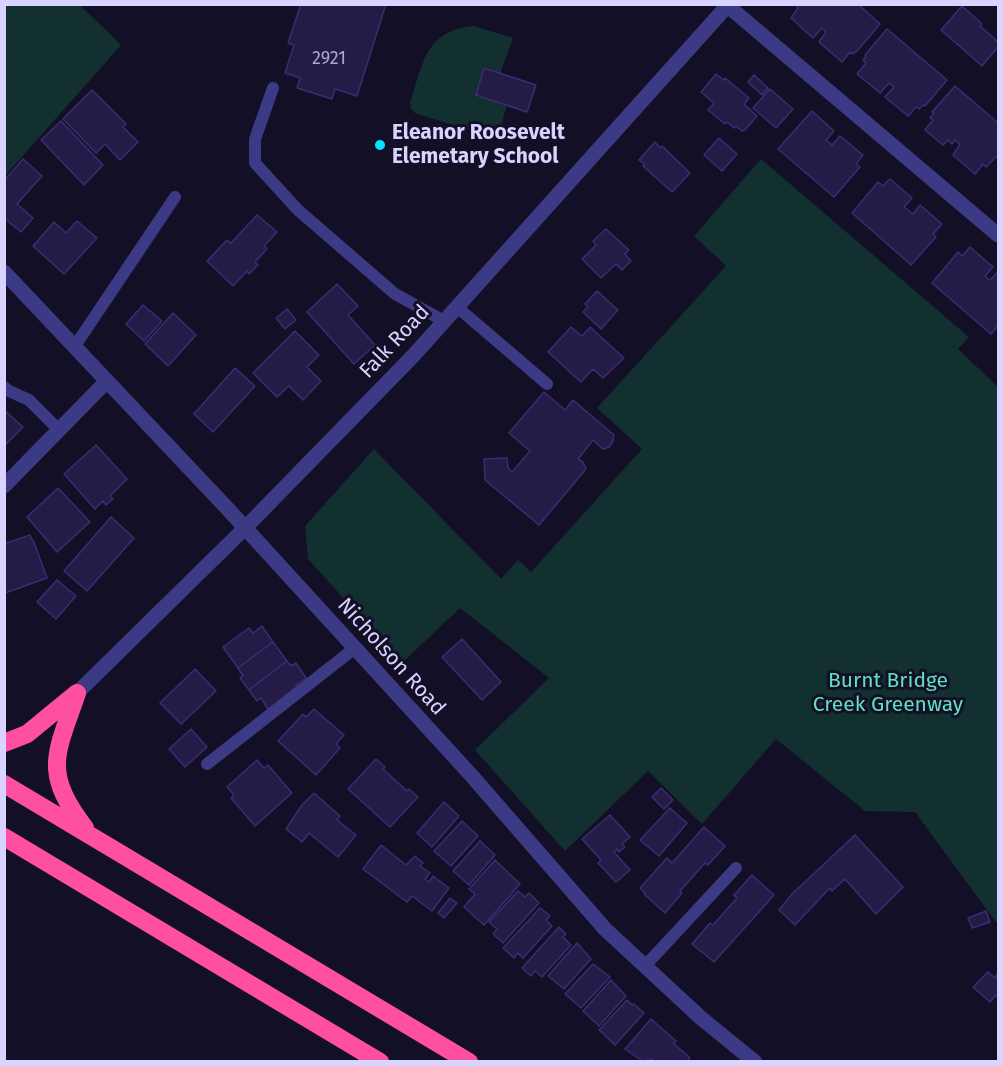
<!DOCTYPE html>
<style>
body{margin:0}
#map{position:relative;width:1003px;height:1066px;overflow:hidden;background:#130f26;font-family:"Fira Sans",sans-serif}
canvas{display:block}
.frame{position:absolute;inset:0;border:6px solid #d9d4ff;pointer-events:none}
</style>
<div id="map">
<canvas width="1003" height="1066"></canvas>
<div class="frame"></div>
</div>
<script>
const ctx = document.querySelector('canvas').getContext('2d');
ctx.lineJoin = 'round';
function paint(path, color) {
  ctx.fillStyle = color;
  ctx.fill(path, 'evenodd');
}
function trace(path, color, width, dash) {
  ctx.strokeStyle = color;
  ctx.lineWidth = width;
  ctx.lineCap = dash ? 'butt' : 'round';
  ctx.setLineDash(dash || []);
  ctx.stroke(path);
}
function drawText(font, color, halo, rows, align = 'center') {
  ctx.font = font + ' "Fira Sans",sans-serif';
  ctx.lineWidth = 6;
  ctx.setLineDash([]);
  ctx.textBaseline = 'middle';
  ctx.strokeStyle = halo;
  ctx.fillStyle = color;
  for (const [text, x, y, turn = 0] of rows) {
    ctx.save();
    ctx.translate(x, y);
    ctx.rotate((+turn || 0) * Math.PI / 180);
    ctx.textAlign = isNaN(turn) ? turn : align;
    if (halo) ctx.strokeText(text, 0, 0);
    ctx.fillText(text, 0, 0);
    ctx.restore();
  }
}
paint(new Path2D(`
 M5 4 80 5 121 45 5 176Z
 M474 26 513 38 501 71 507 105 497 139 415 113 411 109 410 103C423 64 425 30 474 26Z
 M761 159 969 337 958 349 998 387V925L915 812 865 811 776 739 702 824 648 771 565 851 475 750 549 678 460 608 402 663 308 559 305 526 374 449 501 579 518 560 531 572 642 449 597 408 726 266 694 236Z`), '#12302f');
const building = new Path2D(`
 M301 4H386L357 96 335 89 332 99 297 88 300 78 285 73 294 45 288 43Z
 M858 4 880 24 857 51 852 54 850 52 842 62 819 42 826 32 822 28 813 38 791 18 798 8 796 4Z
 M962 6 982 24 980 26 998 42V47L982 66 941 30Z
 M887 29 947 80 925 106 923 105 919 109 916 107 908 116 885 97 894 87 889 83 880 93 857 74 866 63 863 60 866 56 865 55Z
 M484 68 536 85 527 112 476 95Z
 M716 74 724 80 725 78 749 98 744 104 757 116 745 130 742 131 736 126 734 128 727 122 725 124 708 110 714 103 701 92Z
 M754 75 768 88 762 95 748 82Z
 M955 86 998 123V155L986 167 983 164 975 174 953 155 960 144 955 140 952 144 948 140 943 145 925 130 933 120 930 118 934 113 932 112Z
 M770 89 793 109 776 128 753 108Z
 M92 90 126 124 123 127 138 142 120 160 105 144 96 153 63 119Z
 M812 111 834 131 826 140 832 145 840 136 863 155 856 164 860 167 834 197 778 149Z
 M61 121 103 165 84 185 41 140Z
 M719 138 737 154 722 171 704 155Z
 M655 142 660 148 662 146 690 173 672 192 643 166 645 165 639 160Z
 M23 159 42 176 17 204 33 218 21 232 4 218V181Z
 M890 179 912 198 904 207 913 214 920 205 942 224 933 234 936 237 911 265 852 213 878 182 883 186Z
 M257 215 277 232 264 246 267 249 255 262 258 265 249 274 247 271 233 286 207 261 227 240 231 243Z
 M77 221 97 238 64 274 33 246 54 222 66 233Z
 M606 229 629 250 625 254 631 261 622 270 616 264 601 278 582 259 596 245 593 241Z
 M970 247 993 267 985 276 990 280 998 272V326L991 334 932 283 958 252 962 256Z
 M337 284 358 306 348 315 375 345 354 364 307 312Z
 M597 291 618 310 601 329 583 312 588 307 585 304Z
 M143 305 162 321 144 341 126 324Z
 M287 309 296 320 285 329 276 318Z
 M173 313 196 335 168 366 145 344Z
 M571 327 582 336 590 327 624 358 603 378 593 369 581 382 548 352Z
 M295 331 319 355 307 367 321 381 303 400 289 386 277 397 253 373Z
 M235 368 255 386 213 432 194 414Z
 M544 392 565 410 573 400 614 435 613 441 609 447 603 449 593 440 578 459 583 462 586 469 539 525 485 480 484 459 507 458 508 468 512 472 530 451 509 433Z
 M4 410 23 427 4 446Z
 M96 445 127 479 110 496 113 499 106 505 103 501 95 509 64 474Z
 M58 488 90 522 57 552 27 517Z
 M111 517 134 538 87 591 64 571Z
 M30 535 32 540H33L47 578 5 593 4 544Z
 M57 580 76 596 56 619 37 602Z
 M262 626 273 642 238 668 223 647 249 628 253 633Z
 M462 639 501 682 482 700 442 657Z
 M273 642 287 661 249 690 240 678 243 676 238 668Z
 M287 661 291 666 296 663 306 678 296 685 298 688 268 709 261 698 257 701 249 690Z
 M195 669 216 691 181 724 160 703Z
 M314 709 344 735 336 744 340 748 316 775 278 741 303 714 306 717Z
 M191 729 207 747 185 767 169 749Z
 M376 759 385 767 383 769 407 791 409 789 418 797 390 827 348 789Z
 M257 760 264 768 268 765 292 793 255 826 231 798 234 795 227 787Z
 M661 788 673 800 664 809 652 797Z
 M314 793 340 816 337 820 356 835 338 857 309 833 302 842 286 829 302 805Z
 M444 802 459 816 432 847 417 833Z
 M670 808 687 823 659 856 640 840Z
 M610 815 630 837 622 844 625 847 619 852 617 849 614 852 630 870 616 882 598 863 601 860 582 839Z
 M462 821 478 836 451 866 434 851Z
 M704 827 725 846 708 865 705 863 680 891 682 893 665 913 644 894 645 893 640 888 667 858 672 863Z
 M855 835 903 887 876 914 845 879 832 891 830 888 795 925 779 910 792 894Z
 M480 841 495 855 469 885 453 871Z
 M381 845 406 865 415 856 423 863 420 866 430 873 425 879 429 882 433 876 449 888 432 911 412 896 407 902 363 869Z
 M495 860 520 884 484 925 464 907 475 894 469 889Z
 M752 875 774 895 714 962 692 944 710 923 713 925 737 898 734 895Z
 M518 891 525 897 529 893 539 903 503 943 493 934 497 929 489 922Z
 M450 898 457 903 444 918 438 913Z
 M540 908 550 916 546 920 552 926 523 958 518 953 514 958 503 948Z
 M986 911 990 922 972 928 968 918Z
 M559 927 566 934 563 937 571 945 542 977 535 971 531 976 522 968Z
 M577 943 591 959 564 989 548 976Z
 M593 964 610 977 581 1008 565 994Z
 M988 972 995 978 998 973V997L996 995 990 1002 973 987Z
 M611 980 626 996 599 1026 583 1011Z
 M627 1000 632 1005 634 1004 644 1013 615 1045 599 1030Z
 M651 1019 676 1041 673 1043 690 1058 686 1062H654L652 1059 644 1062 625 1049Z`);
paint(building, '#241b47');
trace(building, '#3b2d73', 1.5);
trace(new Path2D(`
 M273 88 255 139V163L298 210 395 294 444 321
 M457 307 547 384
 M75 346 175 197
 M4 387 9 391 29 400 59 430
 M207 764 355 648
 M645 966 736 868`), '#3d3a85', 12);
trace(new Path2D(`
 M728 6 998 235
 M4 272 226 507 471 775 605 929 701 1018 755 1062
 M4 486 107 381`), '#3d3a85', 15);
trace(new Path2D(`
 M77 693 245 528 413 356 729 4`), '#3d3a85', 15);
trace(new Path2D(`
 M77 693C56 755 42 771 85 828
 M4 743 27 734 77 693
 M4 784 469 1062
 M4 837 380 1062`), '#ff4fa3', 18);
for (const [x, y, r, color] of [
 [380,145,6,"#00e5ff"]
]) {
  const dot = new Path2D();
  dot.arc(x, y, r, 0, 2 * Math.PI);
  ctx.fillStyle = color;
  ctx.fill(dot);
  trace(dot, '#130f26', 2);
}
drawText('18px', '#aca6d1', null, [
 ["2921",329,59]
]);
drawText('bold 21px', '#d9d4ff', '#130f26', [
 ["Eleanor Roosevelt",392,133],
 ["Elemetary School",392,157]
], 'left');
drawText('21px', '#d9d4ff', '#130f26', [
 ["Falk Road",395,342,-47],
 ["Nicholson Road",391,657,48]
]);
drawText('21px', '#5fe0c0', '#130f26', [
 ["Burnt Bridge",888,681],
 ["Creek Greenway",888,705]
]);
</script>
